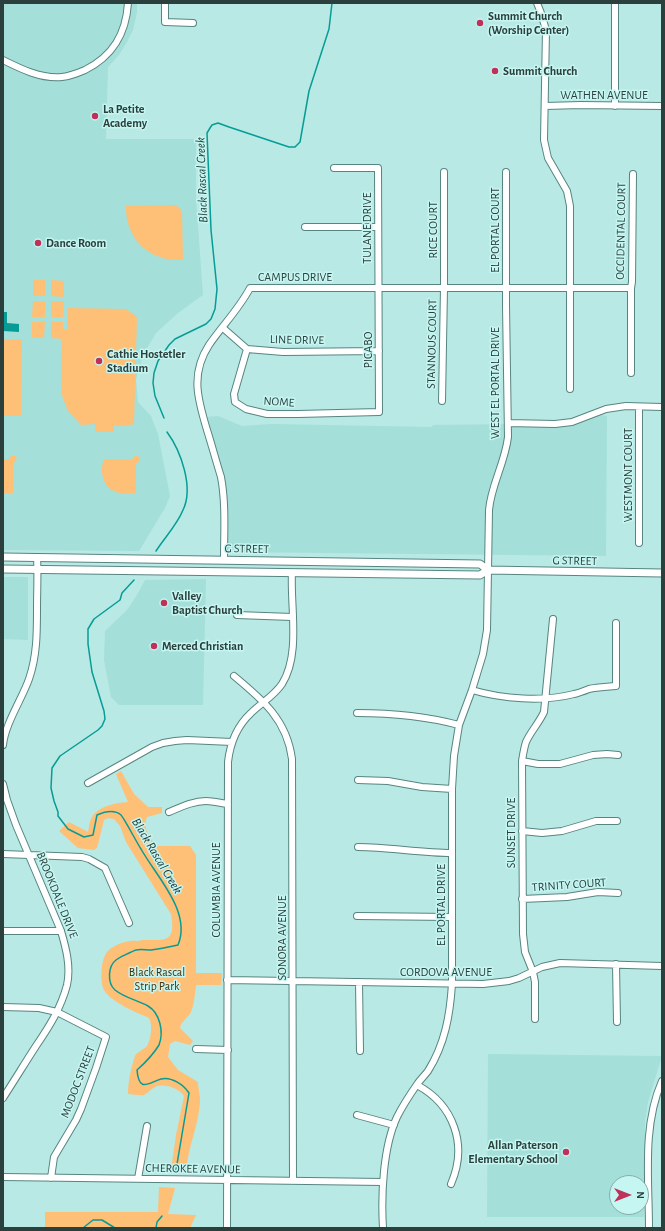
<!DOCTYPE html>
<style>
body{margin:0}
#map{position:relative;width:665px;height:1231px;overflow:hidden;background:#b8e9e4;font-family:"Alegreya Sans",sans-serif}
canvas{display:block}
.frame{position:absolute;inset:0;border:4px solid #2b3f3d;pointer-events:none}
.north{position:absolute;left:609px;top:1175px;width:40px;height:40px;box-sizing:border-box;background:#c5f6f1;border:1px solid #87ada9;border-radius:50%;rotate:90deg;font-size:11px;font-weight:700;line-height:16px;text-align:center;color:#2b3f3d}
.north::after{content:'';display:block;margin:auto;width:14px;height:18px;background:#c03159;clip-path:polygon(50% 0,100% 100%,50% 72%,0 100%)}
</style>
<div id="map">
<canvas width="665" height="1231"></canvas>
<div class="frame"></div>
<div class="north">N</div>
</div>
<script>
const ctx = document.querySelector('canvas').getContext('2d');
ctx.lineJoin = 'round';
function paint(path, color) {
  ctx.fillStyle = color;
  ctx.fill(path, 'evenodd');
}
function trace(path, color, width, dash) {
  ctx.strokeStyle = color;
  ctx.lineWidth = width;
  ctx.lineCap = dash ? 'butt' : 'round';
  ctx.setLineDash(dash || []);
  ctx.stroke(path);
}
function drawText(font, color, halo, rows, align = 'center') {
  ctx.font = font + ' "Alegreya Sans",sans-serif';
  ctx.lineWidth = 3;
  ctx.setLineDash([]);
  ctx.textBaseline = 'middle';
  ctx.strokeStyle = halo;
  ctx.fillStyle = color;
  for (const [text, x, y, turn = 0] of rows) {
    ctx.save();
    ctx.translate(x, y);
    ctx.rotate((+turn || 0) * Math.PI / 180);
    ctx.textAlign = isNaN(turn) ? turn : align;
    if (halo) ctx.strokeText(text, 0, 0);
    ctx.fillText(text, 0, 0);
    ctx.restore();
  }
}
paint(new Path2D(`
 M3 3H137V12L133 30 127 42 119 55 108 67 106 139H196V199L203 295 178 313 156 333 143 355 136 380 138 402 151 416 158 434 170 496 165 508 139 551 3 550Z
 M592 413 607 416 606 556 233 552 226 546 224 482 206 417 218 416 242 426 271 424 432 427 433 425 520 424 562 422Z
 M3 577H28V640L3 639Z
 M206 579 203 705H119L111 697 104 660 105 631 127 610 137 595 145 580Z
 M488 1054 662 1056 648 1102 645 1122 644 1217H487ZM617 1183H641V1207H617Z`), '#a4dfd9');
paint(new Path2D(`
 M176 205 182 211 183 260H182C150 262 125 239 126 206Z
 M33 280H45V296H33Z
 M51 280 64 281V297L51 296Z
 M33 301H45V317H32Z
 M51 301H64L63 317H51Z
 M68 308 126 309 137 317 134 424 124 426 114 425V432H95V424L81 425 68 411 61 393 62 339 51 338V322H63V329H67Z
 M32 322H45L44 338H32Z
 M3 339H22L21 416 3 415Z
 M11 456H15L17 459 15 462 13 463V493H3V459H9Z
 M135 456H138L140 459 139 462 136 463V493C131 493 125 494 120 493 103 490 99 472 104 459H132Z
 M121 771 134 794 148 807H162V813L147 817C142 828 150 837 156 846H190L196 855V973H222L221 985H196C195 994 194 1004 191 1012 188 1018 181 1021 180 1028L193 1041 190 1045 175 1041 170 1044 168 1057 178 1070 198 1082C198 1088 200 1095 200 1101 199 1124 188 1147 186 1171L171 1170 176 1135 184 1096C179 1088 164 1083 155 1087 151 1089 148 1093 144 1095 140 1096 132 1094 128 1094 128 1082 131 1068 135 1056 137 1052 143 1050 147 1046 151 1039 153 1025 149 1018 136 1012 112 1003 104 990 101 985 101 972 102 966 103 961 104 955 108 951 112 946 123 942 130 941 134 940 138 942 142 940 166 940 176 943 171 914L126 842 120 826 114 819 108 818 104 820 97 848 94 850 78 848 59 831 69 822 88 832C89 828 89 823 91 819 97 806 115 803 128 802L116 774Z
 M159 1187 175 1188 168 1214 196 1215 190 1228H45V1212H158Z`), '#febf77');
paint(new Path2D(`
 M3 312H7V323L19 324V332L3 331Z`), '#069c95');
trace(new Path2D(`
 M164 418 155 396 153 383 154 373 158 361 169 345 175 339 206 324 211 319 215 309 217 289 211 230 207 133 210 128 212 125 218 123 229 127 289 147H295L300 142 309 91 329 29 332 3
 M156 551C165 537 177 525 183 510 194 488 181 451 167 432
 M134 580 122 593 120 600 94 619 88 629V644L92 672 104 711 105 719 102 726 98 730 60 756 52 768 51 788 54 801 58 812V816L68 829 84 837 93 835 97 815C104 812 114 809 121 815 124 818 137 843 141 849 156 876 192 912 178 945 169 947 160 949 151 950 146 950 140 949 136 950 133 951 118 958 116 960 108 966 107 983 115 990 125 998 137 1000 148 1006 160 1013 164 1032 159 1045 153 1055 146 1062 137 1070 139 1093 148 1083 161 1079 171 1076 184 1085 189 1093L176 1170
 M83 1228 93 1220H102L115 1228
 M156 1228 157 1222 162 1216`), '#069c95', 1.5);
const minor = new Path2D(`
 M165 3V22L193 23
 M537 3 541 13 546 30 544 140 548 158 567 191 570 206V389
 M615 3V106
 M3 60C21 69 41 79 62 77 71 76 78 73 85 70 113 56 126 34 128 3
 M545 106 581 105 662 106
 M305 227H378
 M223 328 247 349 283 352 379 351
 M247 349 234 394 235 402 246 409 267 414H298L379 412 378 168H334
 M631 373V288L632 282 633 174
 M442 401 444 288V172
 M639 407V543
 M508 423 555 424 572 422 606 409 626 406 662 407
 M224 560C224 532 226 504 221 477 216 461 212 446 207 430 198 400 190 374 209 345 222 326 239 309 250 288H631
 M237 615 292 617
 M234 676C263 700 287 720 292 759L293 1181
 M472 690C502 699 543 702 574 694 579 693 584 691 589 689 598 687 607 687 616 686V623
 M357 713C392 713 425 716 459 725
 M3 745C5 724 22 699 29 679 37 656 37 633 37 609 37 592 38 575 37 557
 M522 761 538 764H560L593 755 607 754 618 755
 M358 780 388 781 422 787 452 789
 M88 783 152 747 163 743 175 741 187 740 232 742
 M3 784 7 800 16 825 61 931C66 948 71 967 67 985 61 1008 49 1027 36 1046 25 1063 14 1081 3 1098
 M169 812C181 807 193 801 206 801 213 801 220 803 227 804
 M522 831 542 833 562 831 596 821H617
 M358 847C389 847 420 853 452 853
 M3 854 82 857 89 859 105 868 129 923
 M522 899 567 897 598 892 618 893
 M357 916 452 917
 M3 931H61
 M616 964 617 1022
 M227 980 483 984 509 981 519 978 542 967 560 963 662 966
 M359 982 360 1051
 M3 1007 39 1008 57 1012 106 1037 96 1068 81 1109 76 1120 54 1157 51 1178
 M535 1019V982L533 972 525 952 523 934 522 761C523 755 524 748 526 742 531 731 539 723 544 712L553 619
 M196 1049 228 1050
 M417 1085C454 1105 468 1145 451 1184
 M357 1115 394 1125
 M3 1177 383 1182
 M138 1179 147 1126
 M227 1228 228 762C230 744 237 726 251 713 261 703 274 696 282 684 301 654 290 606 292 573
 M383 1228C381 1195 383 1147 397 1117 403 1105 411 1093 418 1083 421 1079 425 1075 428 1071 445 1044 450 1015 452 984V789L454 756 459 725 472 690 483 654 487 630 489 510C491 485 505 463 508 437L506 305V172
 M649 1228C649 1180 642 1126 662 1081`);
const tertiary = new Path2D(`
 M3 557 480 564 488 570
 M3 569 480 575 488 570 662 573`);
trace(minor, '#578581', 8);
trace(tertiary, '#578581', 9);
trace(minor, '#fff', 6);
trace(tertiary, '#fff', 7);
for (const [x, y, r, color] of [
 [480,23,4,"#c03159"],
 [495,71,4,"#c03159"],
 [95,116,4,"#c03159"],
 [38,243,4,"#c03159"],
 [99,361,4,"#c03159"],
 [164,603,4,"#c03159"],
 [154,646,4,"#c03159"],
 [566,1152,4,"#c03159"]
]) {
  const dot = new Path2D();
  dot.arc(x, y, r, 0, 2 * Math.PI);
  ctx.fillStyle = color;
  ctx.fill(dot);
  trace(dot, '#c5f6f1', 1.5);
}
drawText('bold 12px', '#2b3f3d', '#c5f6f1', [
 ["Summit Church",488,16],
 ["(Worship Center)",488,30],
 ["Summit Church",503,71],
 ["La Petite",103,109],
 ["Academy",103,123],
 ["Dance Room",46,243],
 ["Cathie Hostetler",107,354],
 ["Stadium",107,368],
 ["Valley",172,596],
 ["Baptist Church",172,610],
 ["Merced Christian",162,646],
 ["Allan Paterson",558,1145,"right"],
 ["Elementary School",558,1159,"right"]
], 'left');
drawText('12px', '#2b3f3d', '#c5f6f1', [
 ["WATHEN AVENUE",604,95],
 ["TULANE DRIVE",367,228,-90],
 ["RICE COURT",433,230,-90],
 ["EL PORTAL COURT",495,230,-90],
 ["OCCIDENTAL COURT",621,231,-89],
 ["CAMPUS DRIVE",295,277],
 ["LINE DRIVE",297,340,1],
 ["STANNOUS COURT",432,344,-89],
 ["PICABO",368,350,-90],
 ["WEST EL PORTAL DRIVE",495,383,-90],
 ["NOME",279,402,4],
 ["WESTMONT COURT",628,475,-90],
 ["G STREET",247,549,1],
 ["G STREET",575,561,1],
 ["SUNSET DRIVE",511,833,-90],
 ["TRINITY COURT",569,885,-4],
 ["COLUMBIA AVENUE",216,890,-90],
 ["BROOKDALE DRIVE",57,895,68],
 ["EL PORTAL DRIVE",441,905,-90],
 ["SONORA AVENUE",282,938,-90],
 ["CORDOVA AVENUE",446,972],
 ["MODOC STREET",78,1082,-69],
 ["CHEROKEE AVENUE",193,1169,1]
]);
drawText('12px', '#4a2e07', '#c5f6f1', [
 ["Black Rascal",157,972],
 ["Strip Park",157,986]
]);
drawText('italic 13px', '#1e3836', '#c5f6f1', [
 ["Black Rascal Creek",202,180,-92],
 ["Black Rascal Creek",157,856,59]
]);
</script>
